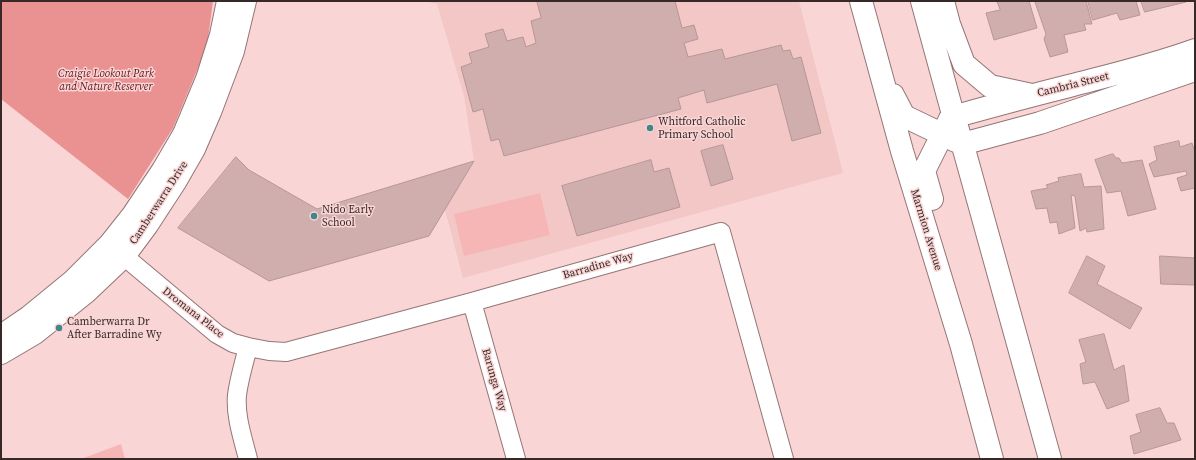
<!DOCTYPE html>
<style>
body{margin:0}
#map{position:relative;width:1196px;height:460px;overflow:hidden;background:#f9d6d5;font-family:"Source Serif 4",serif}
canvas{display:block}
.frame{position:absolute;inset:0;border:2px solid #362928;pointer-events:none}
</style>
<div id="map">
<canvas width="1196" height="460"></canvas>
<div class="frame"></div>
</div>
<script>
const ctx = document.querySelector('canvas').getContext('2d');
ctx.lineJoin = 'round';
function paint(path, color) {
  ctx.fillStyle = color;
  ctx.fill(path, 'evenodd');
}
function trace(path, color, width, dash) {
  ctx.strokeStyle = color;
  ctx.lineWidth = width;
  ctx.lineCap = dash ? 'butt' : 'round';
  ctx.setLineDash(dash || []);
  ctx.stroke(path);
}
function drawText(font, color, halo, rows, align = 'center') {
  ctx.font = font + ' "Source Serif 4",serif';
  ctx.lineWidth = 3;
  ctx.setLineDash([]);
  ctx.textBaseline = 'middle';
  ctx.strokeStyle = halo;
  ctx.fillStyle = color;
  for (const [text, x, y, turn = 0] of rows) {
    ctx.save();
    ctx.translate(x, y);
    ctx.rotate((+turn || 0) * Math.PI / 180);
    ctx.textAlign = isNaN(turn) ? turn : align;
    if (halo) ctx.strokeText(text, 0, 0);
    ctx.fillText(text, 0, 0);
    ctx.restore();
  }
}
paint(new Path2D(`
 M424 1H799L843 173 463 278 444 206 474 161 464 96 437 4Z`), '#f2c7c6');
paint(new Path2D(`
 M540 193 550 235 464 256 454 214Z
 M121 444 125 459H81Z`), '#f6b6b6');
paint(new Path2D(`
 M1 1H213L207 46 173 128 128 199 1 99Z`), '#ea9192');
const building = new Path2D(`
 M537 1H675L682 28 694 25 698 39 684 43 688 57 722 49 725 59 781 45 783 51 790 50 793 59 801 57 821 133 792 141 777 84 707 103 704 90 678 98 681 109 504 156 499 139 491 141 483 109 473 112 461 67 472 63 469 53 489 47 485 34 503 29 507 41 523 37 526 47 536 43 531 21 541 18Z
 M997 1H1029L1037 28 994 40 986 13 1000 10Z
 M1039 1H1086L1092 24H1084L1086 30 1064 35 1068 52 1050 57 1044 39 1046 34 1035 2Z
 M1088 1H1136L1140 15 1120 20 1117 13 1093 20Z
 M1141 1H1186V2L1145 12Z
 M1179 141 1180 147 1192 143 1195 152V188L1181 191 1177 178 1187 175 1186 171 1154 177 1149 164 1157 160 1154 147Z
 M723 145 733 179 711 186 701 151Z
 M1113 154 1116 158H1119L1122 163 1142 160 1156 209 1128 216 1121 191 1107 193 1095 160Z
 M236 157 249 170 317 209 474 161 429 236 269 281 178 228Z
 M651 160 654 172 669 168 680 207 577 236 562 186Z
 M1081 174 1084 187 1101 186 1104 229 1087 232 1086 228 1080 231 1075 196 1071 195 1075 228 1059 234 1057 222 1050 223 1047 208 1036 209 1031 191 1048 188 1046 185 1059 181 1058 178Z
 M1087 256 1105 266 1097 284 1142 308 1130 329 1069 293Z
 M1160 256 1195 258V285L1161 284Z
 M1104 334 1114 370 1124 365 1129 401 1107 409 1095 382 1083 384 1080 364 1086 362 1079 340Z
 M1160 408 1167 423H1174L1181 440 1134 454 1130 436 1141 432 1136 415Z`);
paint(building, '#d0aeae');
trace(building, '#b79696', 1);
const minor = new Path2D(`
 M113 247 217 334 233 343 248 347C244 363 239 379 237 395 235 416 243 439 248 459
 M472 302 516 459
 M248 347 269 351 286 352 472 302 721 232 784 459`);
const tertiary = new Path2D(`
 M950 119 960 115C996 105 1033 95 1069 86 1111 75 1154 65 1195 50
 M962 144 1040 123 1195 70
 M1 336 29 317 73 281 110 244 133 215 163 170 184 134 207 79 221 35 228 1
 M1 353 35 333 85 293 124 256 147 225 175 182 194 149 210 112 233 51 245 1`);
const trunk = new Path2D(`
 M861 1 902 151 961 344 992 459
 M922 1 951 107 965 153 1050 459
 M943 1 949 24 964 64 990 86 1032 95
 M893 95 904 116 956 141
 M932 199 924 171 950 119`);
trace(minor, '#957575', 20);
trace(tertiary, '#957575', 24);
trace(trunk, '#957575', 24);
trace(minor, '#fff', 18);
trace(tertiary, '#fff', 22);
trace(trunk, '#fff', 22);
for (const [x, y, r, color] of [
 [650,128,4,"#3f878b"],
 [314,216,4,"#3f878b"],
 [59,328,4,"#3f878b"]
]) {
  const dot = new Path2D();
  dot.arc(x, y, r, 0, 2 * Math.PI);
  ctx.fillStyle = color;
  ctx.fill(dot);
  trace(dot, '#f9d6d5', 1.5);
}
drawText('italic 11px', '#62131d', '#f9d6d5', [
 ["Craigie Lookout Park",106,74],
 ["and Nature Reserver",106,87]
]);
drawText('11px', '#362928', '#f9d6d5', [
 ["Cambria Street",1073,85,-14],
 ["Camberwarra Drive",159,203,-57],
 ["Marmion Avenue",926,230,73],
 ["Barradine Way",598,266,-16],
 ["Dromana Place",193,313,38],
 ["Barunga Way",494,380,74]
]);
drawText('11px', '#362928', '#f9d6d5', [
 ["Whitford Catholic",658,122],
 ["Primary School",658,135],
 ["Nido Early",322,210],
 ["School",322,223],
 ["Camberwarra Dr",67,322],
 ["After Barradine Wy",67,335]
], 'left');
</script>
